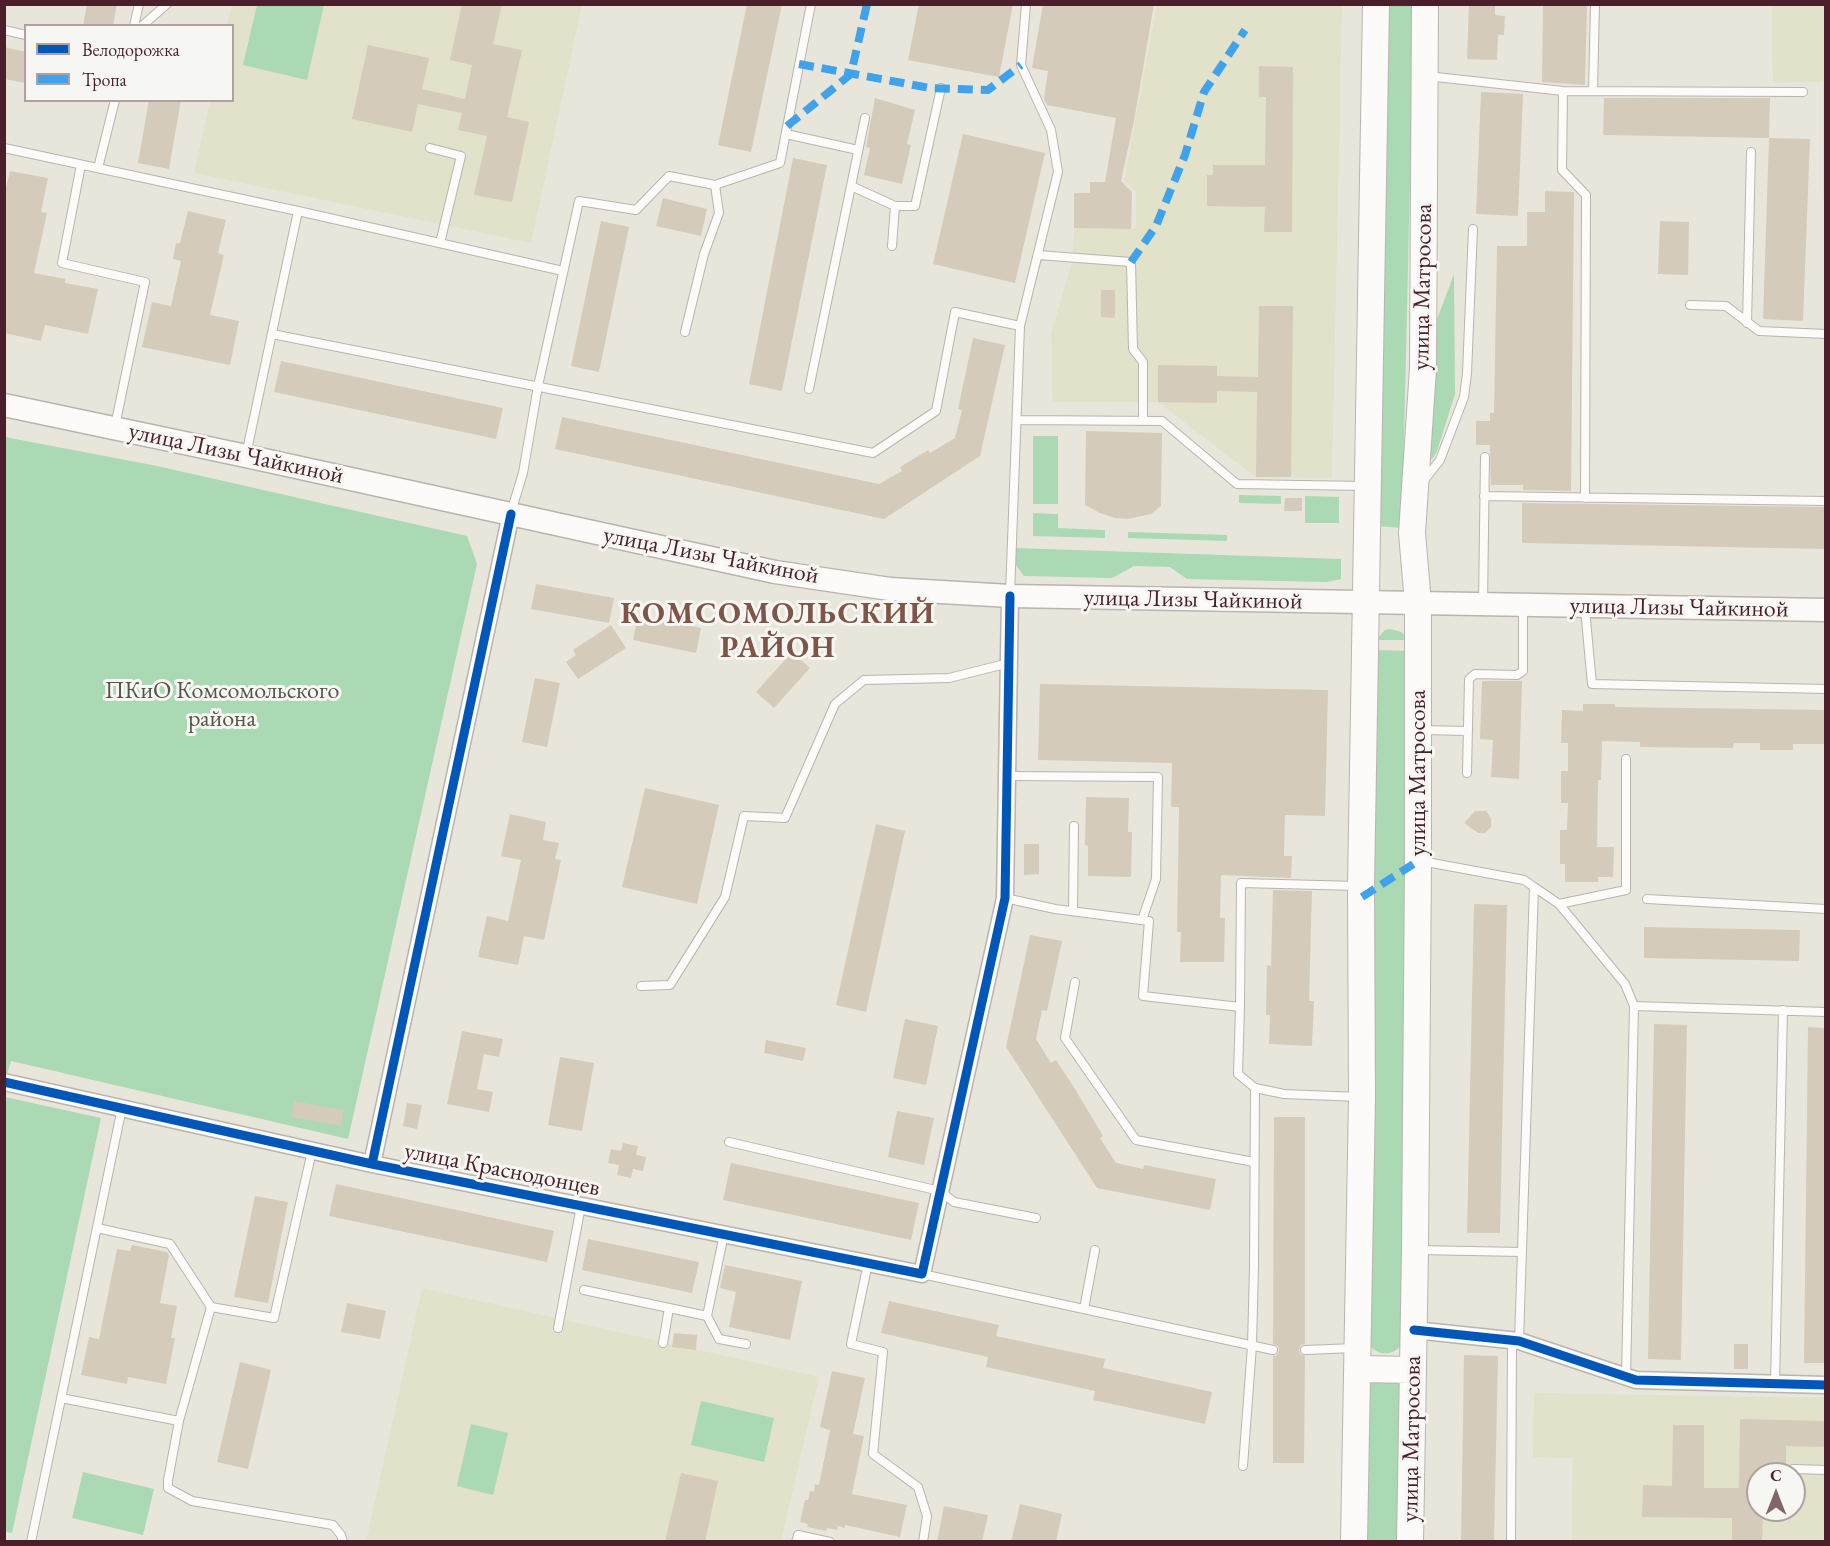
<!DOCTYPE html>
<meta charset="utf-8">
<style>
body{margin:0}
#map{position:relative;width:1830px;height:1546px;overflow:hidden;background:#e8e6db;font-family:"EB Garamond",serif}
canvas{display:block}
.frame{position:absolute;inset:0;border:6px solid #4a1f2b;pointer-events:none}
.legend{position:absolute;left:24px;top:24px;width:210px;height:78px;box-sizing:border-box;background:#f6f6f2;border:2px solid #b1a0a2;margin:0;padding:8px 10px;list-style:none;font-size:18px;color:#4a1f2b}
.legend li{display:flex;align-items:center;gap:12px;height:30px}
.legend b{width:30px;border:2px solid #b1a0a2}
.north{position:absolute;left:1746px;top:1462px;width:60px;height:60px;box-sizing:border-box;background:#f6f6f2;border:2px solid #b1a0a2;border-radius:50%;rotate:0deg;font-size:16px;font-weight:700;line-height:24px;text-align:center;color:#4a1f2b}
.north::after{content:'';display:block;margin:auto;width:21px;height:27px;background:#816569;clip-path:polygon(50% 0,100% 100%,50% 72%,0 100%)}
</style>
<div id="map">
<canvas width="1830" height="1546"></canvas>
<div class="frame"></div>
<ul class="legend">
<li><b style="height:8px;background:#0057b8"></b>Велодорожка</li>
<li><b style="height:8px;background:#40a2eb"></b>Тропа</li>
</ul>
<div class="north">С</div>
</div>
<script>
const ctx = document.querySelector('canvas').getContext('2d');
ctx.lineJoin = 'round';
function paint(path, color) {
  ctx.fillStyle = color;
  ctx.fill(path, 'evenodd');
}
function trace(path, color, width, dash) {
  ctx.strokeStyle = color;
  ctx.lineWidth = width;
  ctx.lineCap = dash ? 'butt' : 'round';
  ctx.setLineDash(dash || []);
  ctx.stroke(path);
}
function drawText(font, color, halo, rows, align = 'center') {
  ctx.font = font + ' "EB Garamond",serif';
  ctx.lineWidth = 6;
  ctx.setLineDash([]);
  ctx.textBaseline = 'middle';
  ctx.strokeStyle = halo;
  ctx.fillStyle = color;
  for (const [text, x, y, turn = 0] of rows) {
    ctx.save();
    ctx.translate(x, y);
    ctx.rotate((+turn || 0) * Math.PI / 180);
    ctx.textAlign = isNaN(turn) ? turn : align;
    if (halo) ctx.strokeText(text, 0, 0);
    ctx.fillText(text, 0, 0);
    ctx.restore();
  }
}
paint(new Path2D(`
 M232 5H582L531 243 194 173 210 101 232 100V26L227 25Z
 M1157 5H1342L1332 478 1256 477 1158 402H1053L1051 334 1073 258 1074 228 1136 229V192L1124 180Z
 M1772 5H1825V199H1823V82H1773Z
 M422 1288 819 1377 781 1541 366 1542Z
 M1534 1393 1825 1398V1541H1572L1573 1458 1533 1457ZM1758 1474H1794V1510H1758Z`), '#e2e1c9');
paint(new Path2D(`
 M257 5H324L307 80 243 65Z
 M1383 5H1414L1402 528 1376 526Z
 M1454 274 1455 394 1437 451 1433 458 1430 459 1426 349Z
 M1033 436H1058V504H1033Z
 M5 437 157 466 467 536 477 564 348 1139 11 1061 7 1074 5 1073Z
 M1239 495 1281 496V504L1239 503Z
 M1305 496 1339 497V523H1305Z
 M1033 513 1058 514V528L1105 530V538L1033 536Z
 M1128 532 1227 535V541L1128 538Z
 M1016 548 1341 559V579L1327 582 1187 579 1170 567 1134 566 1112 578 1024 576 1016 565Z
 M1390 629 1401 632 1409 640H1376L1385 630Z
 M1376 650 1409 651 1403 1343C1392 1357 1379 1357 1367 1343Z
 M5 1097 101 1118 12 1533 4 1531Z
 M1376 1379H1397L1403 1385 1400 1541 1365 1542 1368 1387Z
 M701 1401 774 1418 764 1462 691 1445Z
 M471 1424 508 1433 493 1495 457 1486Z
 M83 1472 154 1489 143 1535 72 1518Z`), '#aad9b3');
paint(new Path2D(`
 M87 4H117L113 26H83Z
 M462 4H502L493 44 522 50 507 117 529 122 512 202 474 195 487 136 458 130 462 113 418 104 412 132 352 119 368 45 429 58 422 89 465 99 472 65 450 60Z
 M747 4H782L751 152 718 145Z
 M919 4H1013L999 77 908 60Z
 M1043 4H1154L1134 121 1121 181 1132 192 1131 229 1074 228V193H1090V182H1105L1116 118 1047 105 1044 99 1048 71 1032 68Z
 M1469 4H1495V15L1505 16 1504 35H1498L1497 60 1467 59Z
 M1543 4H1587L1585 85 1542 82Z
 M4 47 26 52V83L4 79Z
 M1259 66 1293 67 1292 232H1264L1265 207 1207 206V175H1213V165H1265L1266 97H1259Z
 M1481 92 1523 94 1518 216 1476 214Z
 M875 98 915 110 907 144 911 145 902 184 864 175 870 148 866 147Z
 M1604 98H1770L1769 138 1603 135Z
 M149 100H181L169 169 138 163Z
 M963 134 1045 153 1015 283 933 264Z
 M1769 138 1810 139 1803 321 1763 319Z
 M793 158 827 165 782 391 749 384Z
 M10 171 48 178 41 212 47 213 34 273 65 279V283L98 289 88 334 45 325 41 341 4 333V196Z
 M1545 191 1574 192 1571 491 1523 490V485H1491L1490 445H1476V421H1490V413H1494L1497 246H1527V212H1545Z
 M663 198 707 209 701 236 656 226Z
 M188 211 226 220 218 253 224 255 210 315 239 321 230 365 142 347 152 302 171 306 181 261 173 259 176 243H180Z
 M601 221 629 227 599 372 571 366Z
 M1660 221 1689 222 1688 275 1658 274Z
 M1101 290H1115V318L1101 317Z
 M1259 306H1293L1291 477H1256L1257 392 1217 391V403L1158 402V365L1217 366V376L1258 377Z
 M973 338 1005 345 980 456 884 519 555 449 562 417 879 484 902 471 900 467 928 450 930 453 955 438 962 410 958 409Z
 M281 361 503 408 496 439 274 392Z
 M1086 431 1162 433 1161 506 1151 514 1128 519 1115 518 1100 513 1085 505Z
 M1285 498H1302V511H1284Z
 M1522 503 1826 507V549L1522 543Z
 M536 584 614 598 609 623 531 609Z
 M638 615 701 628 696 653 633 640Z
 M611 625 626 648 578 679 566 662 576 655 573 650Z
 M792 652 810 668 774 708 756 692Z
 M535 678 560 683 547 747 522 742Z
 M1482 681H1522L1519 779 1491 777 1493 740 1480 739Z
 M1040 684 1328 690 1325 816 1285 815 1284 856H1292L1291 878 1221 875 1220 918H1225L1224 962H1180L1181 932H1177L1179 807H1171L1172 763 1038 760Z
 M1583 704H1615V707L1826 710V744H1793V750H1760V743H1734L1733 748 1640 747V742L1602 741 1601 780H1598L1597 847H1614L1613 877H1598V882H1565V864H1560V830H1567L1568 803H1561V771H1568V743H1561L1562 710 1583 711Z
 M645 788 719 805 697 904 622 887Z
 M1086 797 1129 798 1128 832H1132L1131 877 1088 876V846L1085 845Z
 M1475 811H1486L1491 818V827L1485 833H1478L1464 823Z
 M510 814 546 822 543 840 559 843 555 859 561 860 544 940 524 936 518 965 478 957 487 916 508 921 521 860 501 856Z
 M876 824 905 831 866 1012 836 1005Z
 M1024 844H1039V874L1024 875Z
 M1273 890 1312 891 1309 1001H1314L1312 1046 1269 1044 1270 1015H1266L1267 965 1271 966Z
 M1474 904 1507 905 1500 1233H1467Z
 M1644 927 1800 930 1799 961 1644 958Z
 M1030 935 1062 941 1047 1011 1042 1010 1036 1039 1051 1063 1056 1060 1075 1089 1103 1136 1100 1138 1116 1163 1143 1169 1144 1165 1216 1179 1210 1210 1097 1188 1006 1047Z
 M905 1019 938 1026 926 1085 893 1078Z
 M1654 1024 1687 1025 1681 1360 1648 1359Z
 M1808 1027 1826 1028V1363H1804Z
 M462 1031 503 1039 499 1057 484 1054 477 1089 493 1092 489 1112 447 1104Z
 M766 1040 806 1048 803 1061 764 1053Z
 M560 1057 594 1063 582 1131 548 1125Z
 M294 1101 344 1110 341 1126 291 1117Z
 M407 1103 422 1105 417 1129 403 1126Z
 M897 1111 934 1118 924 1165 888 1157Z
 M1274 1117H1305V1344L1301 1345 1299 1350 1300 1354 1305 1356 1304 1463H1273V1356L1277 1355 1279 1351 1278 1346 1273 1344Z
 M623 1143 638 1146 636 1155 646 1157 643 1171 633 1169 631 1178 617 1175 619 1165 608 1163 611 1149 621 1151Z
 M731 1163 919 1203 911 1240 723 1200Z
 M336 1184 554 1231 547 1262 329 1216Z
 M255 1196 288 1202 268 1303 234 1297Z
 M588 1239 699 1262 692 1293 582 1270Z
 M132 1245 167 1252 169 1255 160 1303 177 1306 171 1338H175L166 1384 128 1377 127 1384 81 1375 89 1337 99 1339 117 1249 130 1251Z
 M725 1265 802 1281 790 1340 729 1327 736 1292 720 1288Z
 M889 1301 999 1325 996 1336 1105 1359 1103 1368 1212 1392 1205 1424 1093 1400 1095 1391 986 1367 988 1357 881 1333Z
 M347 1303 386 1311 380 1339 341 1332Z
 M674 1333 697 1335 696 1350 672 1347Z
 M1734 1344H1748V1369H1734Z
 M1464 1355 1498 1356 1494 1542H1461Z
 M240 1362 271 1370 248 1469 217 1462Z
 M832 1371 865 1378 853 1434 864 1436 852 1494 907 1505 900 1537 845 1525V1528L838 1526 837 1530 827 1528 826 1531 807 1527 808 1524 800 1522 805 1500H808L810 1491 814 1492 815 1484 819 1485 830 1430 820 1427Z
 M1740 1419 1825 1421 1824 1447 1786 1446V1465L1764 1464 1763 1474H1758V1510H1763L1762 1542H1732V1518L1642 1517 1643 1485 1672 1486 1673 1425H1704V1488H1739Z
 M681 1473 718 1481 705 1542H665Z
 M1020 1504 1062 1514 1056 1542H1011Z
 M944 1506 988 1515 982 1542H937Z`), '#d4cbbb');
const lane = new Path2D(`
 M134 26 139 4
 M142 26 167 4
 M4 30 26 35
 M1427 76 1563 91 1803 92
 M1563 91 1562 170 1586 195 1585 498
 M1593 91 1595 4
 M865 118 851 186 895 206H915L941 88
 M786 134 858 150
 M4 148 298 211
 M430 148 461 156 440 243
 M81 165 62 263 145 282 115 426
 M98 168 115 100
 M892 246 895 206
 M1038 255 1131 262 1133 349 1143 362V421
 M1690 305 1726 306 1759 331 1826 334
 M1747 323 1751 152
 M1020 326 1058 172 1051 130 1021 65 1026 4
 M685 332 704 254 719 213 715 185
 M272 334 873 453 936 411 955 312 1020 326 1010 595
 M809 389 851 186
 M1017 420 1162 421 1237 484 1365 486
 M246 455 298 211 563 271
 M1422 483 1440 460 1464 397 1467 373 1473 229
 M1484 496 1826 501
 M511 512 523 473 538 386 579 201 636 210 669 176 715 185 780 163 811 4
 M1483 604 1485 457
 M1585 609 1592 684 1826 689
 M1422 730 1468 731
 M1626 759V890L1559 904 1625 984 1634 1006 1626 1377
 M1467 773 1469 679 1475 674 1517 675 1523 671V607
 M1007 776 1158 777 1156 879 1142 920
 M1421 861 1524 880 1534 887
 M1005 898 1055 909 1149 921 1143 996 1240 1007 1238 1074 1255 1088 1284 1094 1360 1097
 M1647 899 1826 909
 M1073 911 1074 826
 M1075 982 1065 1038 1136 1140 1254 1162
 M641 986 670 985 725 897 744 816 785 818 835 704 864 680 949 678 1009 663
 M1634 1006 1826 1012
 M1240 1007 1241 883 1358 886
 M729 1142 940 1191 954 1202 1036 1218
 M97 1228 170 1244 211 1307
 M724 1234 707 1316 719 1339 746 1344
 M1417 1250 1522 1252
 M868 1263 851 1344 883 1352 873 1454 918 1487 927 1516 923 1542
 M922 1274 1273 1350
 M584 1290 707 1316
 M1084 1309 1095 1250
 M558 1328 581 1206
 M1519 1341 1534 887 1559 904
 M663 1343 669 1308
 M1305 1350 1355 1348
 M1775 1384 1783 1010
 M61 1398 179 1421 211 1307 274 1318 312 1151
 M179 1421 168 1480V1488L192 1501 333 1525 341 1535 343 1542
 M1243 1466 1252 1346 1254 1266 1255 1088
 M1793 1469 1826 1470
 M31 1542 122 1108
 M796 1542 798 1535 830 1542
 M1511 1542 1512 1341`);
const street = new Path2D(`
 M4 1082 372 1164 922 1274 1005 898 1010 596
 M372 1164 511 514
 M1414 1330 1519 1341 1636 1380 1826 1385`);
const secondary = new Path2D(`
 M4 405 246 456 775 572 890 589 1010 596 1826 610`);
const primary = new Path2D(`
 M1358 1369 1413 1370
 M1354 1542 1362 1097 1361 886 1376 4
 M1410 1542 1415 1250 1418 861V603L1412 533 1423 368 1425 4`);
trace(lane, '#b9b4ae', 10);
trace(street, '#b9b4ae', 19);
trace(secondary, '#b9b4ae', 25);
trace(primary, '#b9b4ae', 28);
trace(lane, '#fcfbfa', 8);
trace(street, '#fcfbfa', 16);
trace(secondary, '#fcfbfa', 22);
trace(primary, '#fcfbfa', 26);
trace(new Path2D(`
 M799 64 930 88 988 90 1021 65
 M787 126 851 74 867 4
 M1131 262 1156 226 1185 155 1204 92 1245 30
 M1362 897 1418 861`), '#40a2eb', 8, [15, 8]);
trace(new Path2D(`
 M4 1082 372 1164 922 1274 1005 898 1010 596
 M372 1164 511 514
 M1414 1330 1519 1341 1636 1380 1826 1385`), '#0057b8', 9);
drawText('24px', '#4a1f2b', '#f6f6f2', [
 ["улица Матросова",1423,287,-89],
 ["улица Лизы Чайкиной",236,454,12],
 ["улица Лизы Чайкиной",711,556,11],
 ["улица Лизы Чайкиной",1193,600,1],
 ["улица Лизы Чайкиной",1679,608,1],
 ["улица Матросова",1418,773,-90],
 ["улица Краснодонцев",502,1170,11],
 ["улица Матросова",1412,1439,-89]
]);
drawText('24px', '#58544a', '#f6f6f2', [
 ["ПКиО Комсомольского",222,691],
 ["района",222,719]
]);
ctx.letterSpacing = '1.5px';
drawText('bold 30px', '#805549', '#f6f6f2', [
 ["КОМСОМОЛЬСКИЙ",778,615],
 ["РАЙОН",778,649]
]);
ctx.letterSpacing = '0px';
</script>
